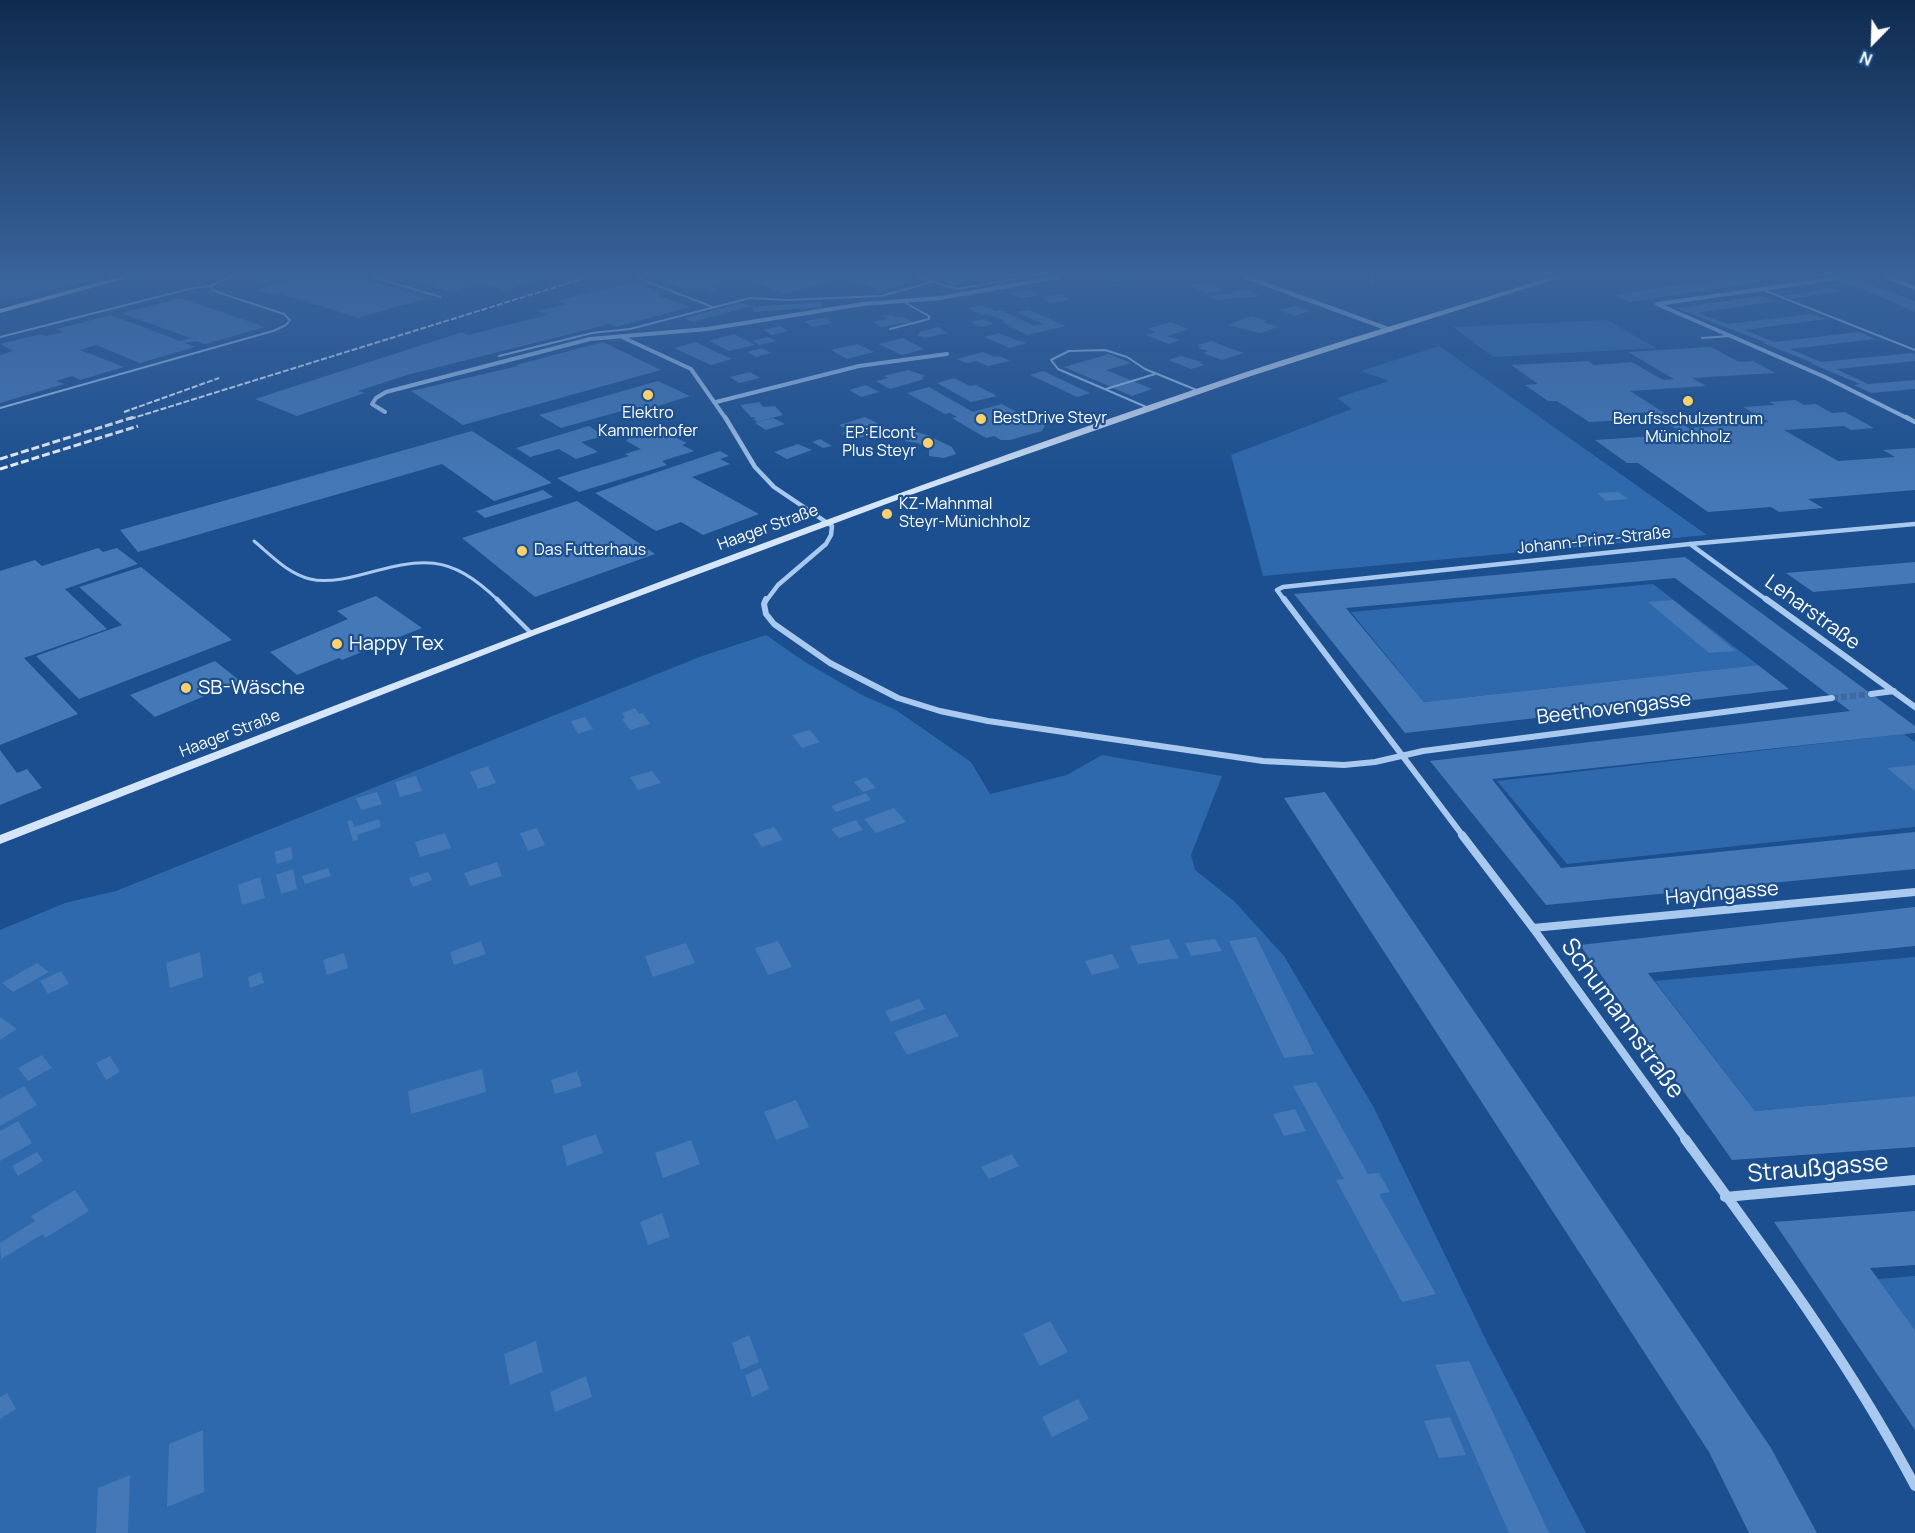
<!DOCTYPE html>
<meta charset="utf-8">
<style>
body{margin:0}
#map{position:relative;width:1915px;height:1533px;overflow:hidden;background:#1b4f8f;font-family:Manrope,sans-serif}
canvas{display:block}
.north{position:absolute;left:1843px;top:12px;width:60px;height:60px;-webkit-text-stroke:4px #1b4f8f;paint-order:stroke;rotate:203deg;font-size:16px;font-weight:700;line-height:24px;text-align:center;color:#fff}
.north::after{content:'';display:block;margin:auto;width:21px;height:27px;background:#fff;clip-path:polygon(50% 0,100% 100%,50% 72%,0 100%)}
</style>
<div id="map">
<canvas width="1915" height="1533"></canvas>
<div class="north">N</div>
</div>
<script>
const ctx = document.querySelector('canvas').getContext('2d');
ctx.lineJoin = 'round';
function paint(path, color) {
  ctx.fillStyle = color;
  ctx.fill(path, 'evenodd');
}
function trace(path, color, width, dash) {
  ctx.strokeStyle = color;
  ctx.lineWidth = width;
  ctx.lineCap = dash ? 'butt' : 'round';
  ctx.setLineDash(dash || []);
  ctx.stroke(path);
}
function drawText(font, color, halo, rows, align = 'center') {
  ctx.font = font + ' Manrope,sans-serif';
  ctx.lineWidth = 4.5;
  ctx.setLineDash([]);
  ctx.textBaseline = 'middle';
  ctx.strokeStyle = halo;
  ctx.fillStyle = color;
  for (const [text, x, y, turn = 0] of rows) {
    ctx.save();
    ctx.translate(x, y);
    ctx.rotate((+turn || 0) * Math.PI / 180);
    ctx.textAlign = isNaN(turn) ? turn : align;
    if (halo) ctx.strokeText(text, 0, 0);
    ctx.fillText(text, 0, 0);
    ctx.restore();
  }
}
paint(new Path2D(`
 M0 277H104L0 304Z
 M1607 320 1656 348 1493 357 1453 327Z
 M1439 346 1707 535 1263 576 1231 455 1352 409 1337 398 1389 381 1361 371Z
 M1653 584 1758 665 1424 702 1351 612Z
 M766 635 805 662 862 695 896 710 971 762 990 794 1067 775 1102 755 1222 776 1191 855 1195 870 1234 901 1284 956 1374 1108 1486 1340 1586 1533H0V930L65 903 116 891 702 656Z
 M1904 734 1915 742V827L1567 864 1497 781Z
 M1915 957V1096L1755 1111 1655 981Z
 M1915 1276V1330L1878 1279Z`), '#2e69ad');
paint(new Path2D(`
 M273 277 279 279 265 283 250 278Z
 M302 277H358L427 298 358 318 280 293 272 295 256 290Z
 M405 277H544V278L505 290 481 283 451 292Z
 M655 277H733V278L707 285 720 290 710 292 698 287 687 290Z
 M737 277H903L914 281 881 291 843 278 784 294Z
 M930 277H980V278L954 286Z
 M1104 277H1138V279L1114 282Z
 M1734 277 1780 279 1629 302 1613 295Z
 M1849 277 1915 301V312L1863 289 1831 278Z
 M634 282 663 293 656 295 690 307 617 327 610 324 407 375 358 391 365 393 297 416 255 399 462 332 468 335 547 315 537 311 566 304 558 300Z
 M1206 282 1222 290 1205 293 1189 285Z
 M1831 288 1842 291 1792 299 1782 296Z
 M1242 289 1261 296 1216 300 1207 296 1234 293 1230 291Z
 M1026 290 1038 295 1021 298 1010 293Z
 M1061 294 1070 300 1051 303 1041 297Z
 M1759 296 1776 301 1698 313 1728 324 1811 314 1826 319 1745 330 1774 342 1859 332 1875 339 1790 349 1821 362 1912 353 1915 354V361L1836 369 1868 384 1915 380V389L1871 393 1854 385 1860 384 1810 363H1813L1763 343H1767L1676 308Z
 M181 298 265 327 205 344 196 341 185 343 195 347 140 363 96 345 80 350 124 367 80 380 72 376 56 381 64 384 0 403V355L13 351 0 344 41 334 46 336 63 332 57 329 111 315 180 341 190 338 121 313Z
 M821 302 823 307 754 312 752 307Z
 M742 303 751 306 693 322 684 318Z
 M982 305 996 311 1000 310 1035 326 1043 324 1017 312 1029 310 1066 326 1027 335 1002 322 1005 321 988 314 982 315 967 308Z
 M1295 306 1310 311 1294 316 1279 310Z
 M892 315 896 317 902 316 912 322 882 327 872 322 888 319 884 316Z
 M1251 316 1267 321 1263 322 1278 327 1260 333 1227 325Z
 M825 318 833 323 812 327 804 321Z
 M984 319 994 324 981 327 971 322Z
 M1171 322 1189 329 1167 336 1180 340 1169 344 1146 335 1156 332 1147 329Z
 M780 326 789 331 772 335 763 330Z
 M938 327 947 333 925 338 917 335 921 333 918 332Z
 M999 333 1013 339 1027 343 1010 348 985 337Z
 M734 334 755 345 729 351 709 341Z
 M768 337 776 341 760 345 752 341Z
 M903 338 924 349 902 355 879 344Z
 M1212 341 1226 347 1244 353 1222 360 1203 353 1208 351 1198 348 1202 347 1197 345Z
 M603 342 661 370 463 425 411 391 518 366 516 365Z
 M695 342 732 359 711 365 674 348Z
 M857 344 874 352 847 359 831 350Z
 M1711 347 1739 362 1753 361 1775 373 1692 378 1706 386 1630 391 1688 428 1769 422 1743 407 1775 405 1769 402 1795 400 1804 405 1816 404 1832 413 1845 412 1874 428 1851 430 1844 426 1784 430 1838 461 1895 457 1883 450 1915 448V490L1808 499 1823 508 1779 512 1771 507 1708 512 1638 463H1627L1595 440 1684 434 1650 412 1619 415 1627 420 1589 422 1557 401H1548L1525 385 1538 384 1511 365 1588 361 1594 365 1632 362 1663 380 1674 379 1628 352Z
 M762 348 771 353 756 357 747 352Z
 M983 352 995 357 1000 356 1010 361 988 366 976 361 966 363 957 359Z
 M1109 354 1131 363 1106 370 1152 389 1132 396 1064 367Z
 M1181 356 1202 362 1199 363 1205 365 1191 369 1168 360Z
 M908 370 926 376 922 377 924 379 890 389 876 381 888 378 884 376Z
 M1043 371 1090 393 1077 397 1030 375Z
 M750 372 760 378 739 383 730 377Z
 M954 378 970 386 976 385 997 396 971 402 937 383Z
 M658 381 690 396 632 414 625 410 561 428 539 415Z
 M866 385 879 392 861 397 849 390Z
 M929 387 973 412 1002 404 1038 424H1046L1042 431 1010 440H1001L994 436 986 438 952 418 957 417 950 413 945 414 907 393Z
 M759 402 763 407 775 406 783 415 757 422 753 419 757 418 751 417 740 405Z
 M865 417 889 429 860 438H851L842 433 850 431 839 425Z
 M773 418 785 424 766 430 755 423Z
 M589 426 604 436 581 442 598 452 576 459 559 449 530 457 516 448Z
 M656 426 666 427 675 433 668 434 687 443 682 445 694 451 662 461 667 465 579 492 557 478 629 456 625 454 641 449 626 441 632 434Z
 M472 431 552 483 494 501 442 464 138 552 120 530Z
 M917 432 927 435 952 447 956 454 944 458 929 456V450L918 443 905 441V436Z
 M820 439 832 446 823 448 812 442Z
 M798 444 812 450 787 459 774 452Z
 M720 451 729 456 720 459 730 464 692 477 759 514 703 535 681 522 656 531 595 493Z
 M543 490 553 497 485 518 476 511Z
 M1618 492 1628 499 1606 501 1597 493Z
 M577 501 655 554 535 597 462 538Z
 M98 548 103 552 117 548 138 564 65 589 107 629 24 658 78 714 0 745V571L35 560 42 566Z
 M1685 557 1915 726V733L1492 779 1561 868 1915 832V869L1546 905 1430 761 1850 711 1675 578 1346 608 1424 702 1758 665 1789 689 1405 733 1294 594Z
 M1915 562V583L1813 592 1786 573Z
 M141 567 232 640 79 699 36 656 122 625 79 587Z
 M376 596 422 628 342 660 339 658 297 675 270 652 348 619 337 611Z
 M1673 600 1736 651 1709 653 1648 602Z
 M215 661 240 681 155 717 130 695Z
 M635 708 639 714 643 713 650 724 630 730 622 719 625 718 622 713Z
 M585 717 593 729 578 734 571 721Z
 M810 730 820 742 802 748 792 735Z
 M0 750 17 773 27 769 42 788 0 805Z
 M1915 765V791L1887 768Z
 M488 766 496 783 478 789 470 772Z
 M652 771 661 783 638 790 630 777Z
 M416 776 422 791 400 797 395 782Z
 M866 777 876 788 863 792 854 782Z
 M377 792 382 804 361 810 356 798Z
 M1325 792 1771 1448 1817 1533H1749L1709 1452 1284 798Z
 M866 793 871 800 836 812 831 806Z
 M894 808 906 822 876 833 864 819Z
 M379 819 381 827 357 835 358 840 353 841 347 821 352 820 354 827Z
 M856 820 863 830 839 838 831 829Z
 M774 827 783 840 762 847 753 834Z
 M537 828 545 845 528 851 520 833Z
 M445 833 451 848 420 857 415 842Z
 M291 847 293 859 277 864 274 852Z
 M497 862 502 876 470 886 464 873Z
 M328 868 331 876 305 884 302 876Z
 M293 869 297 889 281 894 276 875Z
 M428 872 432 880 413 887 409 878Z
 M260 877 265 898 242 905 238 885Z
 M1915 907V946L1648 973 1755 1111 1915 1096V1147L1732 1160 1580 945Z
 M1256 937 1314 1054 1284 1058 1229 941Z
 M1169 939 1179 958 1138 964 1130 946Z
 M1215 939 1222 951 1191 956 1185 943Z
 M481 941 486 954 454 965 450 952Z
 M778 941 792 967 768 975 755 948Z
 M686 943 695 963 653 977 645 956Z
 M200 952 203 977 170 988 166 963Z
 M344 953 348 968 327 975 323 960Z
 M1112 954 1120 968 1092 975 1085 961Z
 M37 963 49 972 13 992 2 983Z
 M61 971 69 984 48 994 40 981Z
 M261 972 264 983 250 988 248 977Z
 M919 999 925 1009 891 1022 885 1011Z
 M945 1014 959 1036 907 1055 894 1032Z
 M0 1017 17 1029 0 1040Z
 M42 1055 52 1068 28 1081 18 1068Z
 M110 1056 120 1072 106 1080 96 1063Z
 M482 1069 486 1092 411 1114 408 1091Z
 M577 1071 582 1086 555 1094 551 1080Z
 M1316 1082 1368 1174 1379 1173 1390 1192 1379 1194 1436 1294 1402 1302 1336 1180 1344 1179 1293 1086Z
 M24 1086 37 1105 0 1126V1099Z
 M796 1100 809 1127 776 1140 764 1112Z
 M1295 1109 1306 1131 1284 1136 1273 1114Z
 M18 1121 32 1143 0 1161V1131Z
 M596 1134 603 1153 567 1166 562 1146Z
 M691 1140 700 1164 663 1178 655 1153Z
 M37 1152 43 1161 18 1176 12 1166Z
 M1012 1154 1019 1166 989 1179 981 1167Z
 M75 1190 89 1211 45 1238 43 1234 1 1259 0 1243 35 1221 31 1216Z
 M1915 1211V1265L1870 1268 1915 1330V1430L1774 1222Z
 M662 1213 670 1237 648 1245 640 1222Z
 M1050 1321 1068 1352 1040 1366 1023 1334Z
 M749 1335 759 1362 741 1370 732 1343Z
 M536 1341 543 1372 510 1385 504 1354Z
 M1469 1361 1549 1533H1509L1435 1365Z
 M761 1368 769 1389 752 1397 745 1375Z
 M586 1376 592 1397 555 1412 550 1392Z
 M7 1393 16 1409 0 1419V1397Z
 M1078 1399 1089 1419 1052 1437 1042 1417Z
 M1450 1417 1466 1455 1439 1458 1424 1421Z
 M203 1430 204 1492 167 1507 169 1444Z
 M130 1475 128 1533H96L98 1488Z`), '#4478b7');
trace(new Path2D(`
 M1833 279 1840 277`), '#3d69a0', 4, [4, 1.5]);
trace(new Path2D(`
 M1832 698 1871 694`), '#3d69a0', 6, [6, 3]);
trace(new Path2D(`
 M372 277 441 297
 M635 277 713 307
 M917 277 957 289 1025 277
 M1371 282 1372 277
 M1761 289 1915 350
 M890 329 929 319V316L902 301
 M0 337 189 289 210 286 231 277
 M1702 338 1730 336
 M499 356 592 333 630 329 750 298 787 300 881 296 933 282
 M1106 389 1155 374
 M0 408 273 331 286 325 290 320 284 314 214 291 210 286
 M1151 409 1058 369 1051 360 1069 351 1105 350 1127 357 1145 369 1199 391`), '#a9c9ee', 2);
trace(new Path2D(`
 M254 541C272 556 287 573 310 579 326 583 345 579 360 575 423 558 448 552 499 601`), '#a9c9ee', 3);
trace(new Path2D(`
 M497 599 531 633`), '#a9c9ee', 4.5);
trace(new Path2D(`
 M1246 277 1391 330
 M1887 277 1915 288
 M1833 279 1657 304 1825 377 1909 419
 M622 337 691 369 726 419
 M716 402 859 366 947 354
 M385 412 372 404 376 398 386 392 590 339 707 329 863 304 940 298 1059 277`), '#a9c9ee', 4);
trace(new Path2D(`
 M725 417 755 467 774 487 832 526 831 535 826 544 778 585 766 601
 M1906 417 1915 422
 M1690 544 1768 601
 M1285 601 1277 590 1283 587 1690 544 1915 524`), '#a9c9ee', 4.5);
trace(new Path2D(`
 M766 599 764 604 766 614 774 624 830 663 898 698 940 711 988 721 1263 761 1344 765 1375 762 1423 751 1832 698
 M1284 599 1463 836
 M1766 599 1915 707
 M1871 694 1894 691`), '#a9c9ee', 6);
trace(new Path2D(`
 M1462 835 1533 928 1686 1140
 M1533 928 1915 892`), '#a9c9ee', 8);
trace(new Path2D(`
 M1685 1139C1767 1251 1850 1363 1915 1486
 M1725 1197 1915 1180`), '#a9c9ee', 10);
paint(new Path2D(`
 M1551 277H1562L1251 376 916 493 535 635 0 844V835C412 676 824 514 1243 373 1345 339 1449 309 1551 277Z`), '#d6e6fa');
paint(new Path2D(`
 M118 277H131L0 313V309Z`), '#f0f6ff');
trace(new Path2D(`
 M124 412 219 378
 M130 419 588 277`), '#fff', 2, [6, 2]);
trace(new Path2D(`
 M0 459 134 417
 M0 469 138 426`), '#fff', 3, [8, 3]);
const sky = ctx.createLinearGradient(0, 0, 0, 492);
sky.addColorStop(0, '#0f2b4f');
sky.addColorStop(0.56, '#39639b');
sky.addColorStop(1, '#39639b00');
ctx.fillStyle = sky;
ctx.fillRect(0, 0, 1915, 492);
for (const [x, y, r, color] of [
 [648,395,6,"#ffd166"],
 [1688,401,6,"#ffd166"],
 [981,419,6,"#ffd166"],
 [928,443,6,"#ffd166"],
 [887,514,6,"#ffd166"],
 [522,551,6,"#ffd166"],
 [337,644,6,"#ffd166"],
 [186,688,6,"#ffd166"]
]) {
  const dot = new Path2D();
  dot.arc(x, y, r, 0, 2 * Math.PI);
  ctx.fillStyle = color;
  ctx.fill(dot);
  trace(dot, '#1b4f8f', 2);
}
drawText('16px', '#fff', '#1b4f8f', [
 ["Elektro",648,414,"center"],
 ["Kammerhofer",648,432,"center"],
 ["BestDrive Steyr",993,419],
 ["Berufsschulzentrum",1688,420,"center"],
 ["Münichholz",1688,438,"center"],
 ["EP:Elcont",916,434,"right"],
 ["Plus Steyr",916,452,"right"],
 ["KZ-Mahnmal",899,505],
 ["Steyr-Münichholz",899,523],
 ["Das Futterhaus",534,551]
], 'left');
drawText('16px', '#fff', '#1b4f8f', [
 ["Haager Straße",768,528,-20],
 ["Johann-Prinz-Straße",1594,541,-6],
 ["Haager Straße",230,734,-21]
]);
drawText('20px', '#fff', '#1b4f8f', [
 ["Leharstraße",1812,613,36],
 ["Beethovengasse",1614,709,-7],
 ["Haydngasse",1722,894,-5]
]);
drawText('20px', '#fff', '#1b4f8f', [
 ["Happy Tex",349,644],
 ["SB-Wäsche",198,688]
], 'left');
drawText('24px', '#fff', '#1b4f8f', [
 ["Schumannstraße",1622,1019,54],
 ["Straußgasse",1818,1169,-5]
]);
</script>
